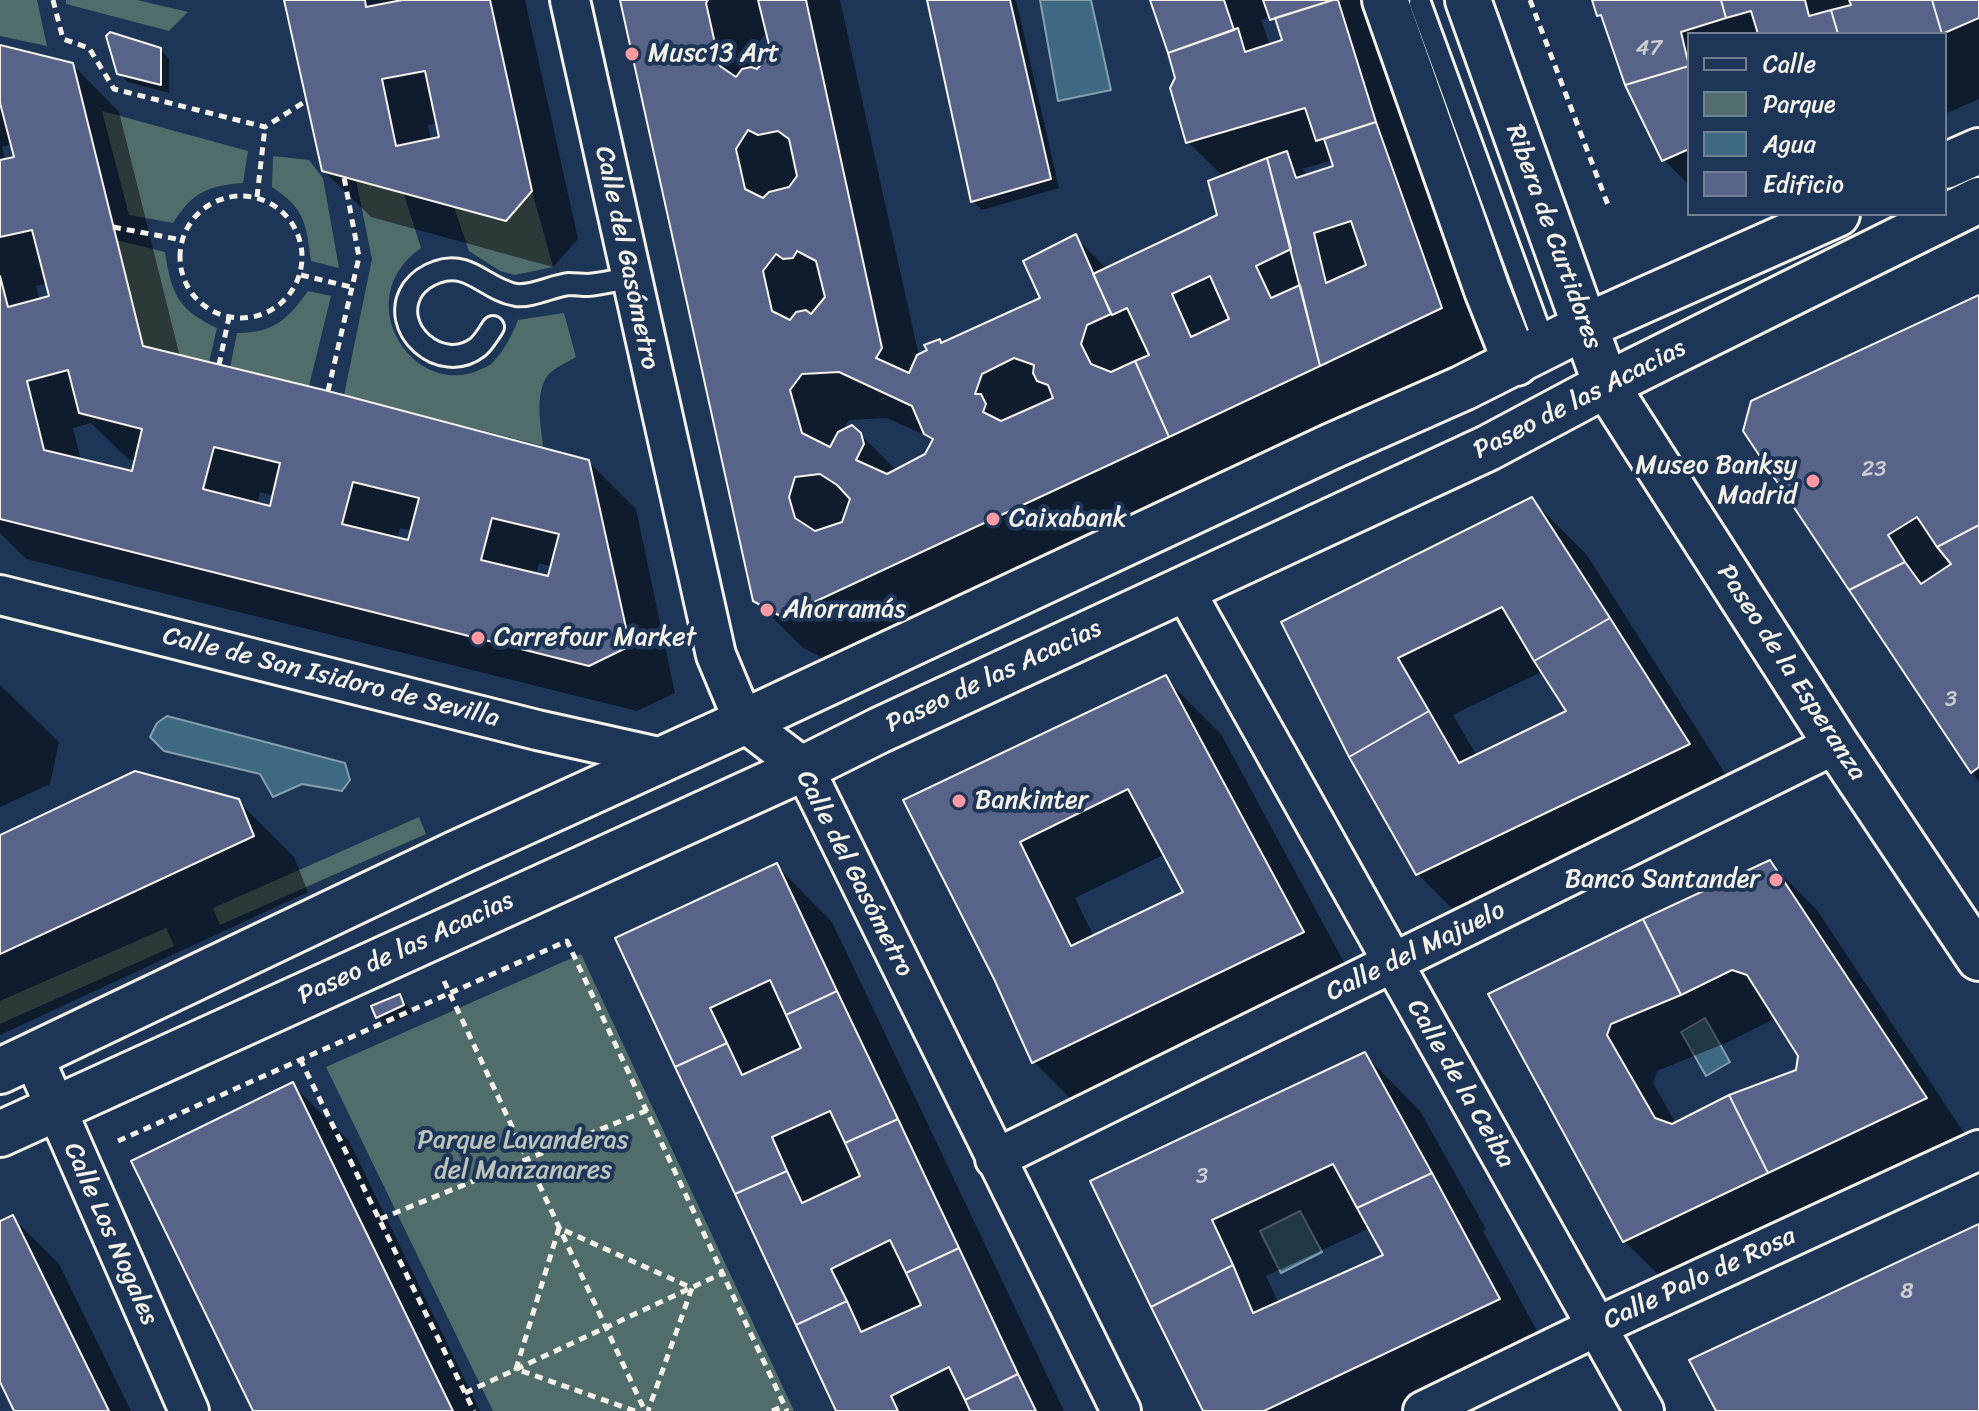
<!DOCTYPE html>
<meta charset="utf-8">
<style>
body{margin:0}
#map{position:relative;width:1979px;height:1411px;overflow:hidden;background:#1d3557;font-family:Sriracha,sans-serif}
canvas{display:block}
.legend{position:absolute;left:1687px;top:32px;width:260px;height:184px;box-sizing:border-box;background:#1d3557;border:2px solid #738091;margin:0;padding:10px 14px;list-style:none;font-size:24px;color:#f4f1e8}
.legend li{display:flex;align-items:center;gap:16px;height:40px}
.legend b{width:40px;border:2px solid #738091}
</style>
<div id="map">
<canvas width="1979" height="1411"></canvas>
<ul class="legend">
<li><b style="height:10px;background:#1d3557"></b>Calle</li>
<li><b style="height:22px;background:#516d6b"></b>Parque</li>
<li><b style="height:22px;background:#3d6983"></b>Agua</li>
<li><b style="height:22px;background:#58638a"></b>Edificio</li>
</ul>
</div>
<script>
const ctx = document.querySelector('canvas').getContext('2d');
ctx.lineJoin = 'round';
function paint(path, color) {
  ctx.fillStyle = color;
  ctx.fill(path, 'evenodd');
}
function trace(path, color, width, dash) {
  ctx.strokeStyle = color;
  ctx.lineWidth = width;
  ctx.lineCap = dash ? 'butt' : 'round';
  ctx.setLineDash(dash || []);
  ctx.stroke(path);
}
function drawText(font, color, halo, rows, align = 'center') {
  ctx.font = font + ' Sriracha,sans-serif';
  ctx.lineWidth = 8;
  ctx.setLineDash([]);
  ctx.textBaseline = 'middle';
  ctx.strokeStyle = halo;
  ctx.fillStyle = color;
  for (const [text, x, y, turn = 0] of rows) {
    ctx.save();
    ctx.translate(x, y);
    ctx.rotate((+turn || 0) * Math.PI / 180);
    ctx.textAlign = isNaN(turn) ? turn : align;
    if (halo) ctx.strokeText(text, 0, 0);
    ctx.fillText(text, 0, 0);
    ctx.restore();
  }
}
paint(new Path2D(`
 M0 0H37L47 46 0 36Z
 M66 0H137L188 12 169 31 66 4Z
 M102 111 248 151 243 183C207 186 193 192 173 223L129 215Z
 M273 156 309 160 323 178 339 268 311 261C306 223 305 209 272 187Z
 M356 180 404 194 421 248C349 298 411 397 477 371 482 368 489 367 493 362 504 351 512 335 518 320L564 313 576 357C568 362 554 368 548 375 534 394 541 425 543 446L344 395 372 259Z
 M532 191 553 267 515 275 500 271 469 251 454 207 505 221Z
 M116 240 165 252C171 293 178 310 217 328L209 362 143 346Z
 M308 291 331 296 309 386 230 368 237 333C274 333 288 319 308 291Z
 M419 817 426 834 220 925 213 908Z
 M166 928 174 946 0 1024V1001Z
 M581 954 794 1411H493L326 1067Z`), '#516d6b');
const water = new Path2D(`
 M1040 0H1091L1111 90 1058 101Z
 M167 716 345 763 350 780 342 791 302 784 273 797 260 774 164 751 150 737 157 723Z
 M1705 1018 1730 1062 1706 1076 1681 1032Z
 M1300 1211 1322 1252 1281 1273 1260 1231Z`);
paint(water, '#3d6983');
trace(water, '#869fab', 2);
paint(new Path2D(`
 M286 0H401V2L411 0H525L578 239 553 267 371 217 323 170ZM438 123 441 139 431 141 428 125Z
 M622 0H840L919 356 1042 299 1075 237 1107 269 1220 216 1224 177 1188 142 1177 79 1152 0H1369L1497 364 830 662 802 647 755 600ZM1271 17 1280 27 1285 41 1270 46 1261 20ZM768 31 774 53 757 72 752 51ZM1333 160 1336 168 1309 176 1302 169ZM887 418 929 437 934 442 926 456 897 471 860 434 840 433 849 420Z
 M929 0H1016L1059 188 982 210 973 201Z
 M1594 0H1979V99L1945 114V34H1689V185L1664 160 1627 84 1605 21 1599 15Z
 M0 47 72 64 119 112 180 357 588 461 636 509 675 693 637 711 26 559 0 533ZM12 144 16 158 5 161 2 147ZM48 283 51 298 40 301 36 286ZM91 423 128 459 136 461 133 473 81 461 73 428ZM260 492 275 496 272 508 257 505ZM400 528 413 531 410 543 397 539ZM539 563 553 567 550 579 536 575Z
 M160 49 169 59V93L128 82 118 73Z
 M1979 297V782L1851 589Z
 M1531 499 1587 555 1736 791 1464 921 1418 874 1284 623ZM1543 671 1569 711 1477 756 1453 715Z
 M1165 678 1221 734 1358 988 1090 1118 1034 1062 996 978 906 801ZM1165 854 1186 892 1094 937 1075 898Z
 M0 685 59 742 50 784 0 807Z
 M238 801 294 857 308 892 0 1035V837Z
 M1770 863 1817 910 1972 1145 1671 1287 1624 1241 1491 995ZM1776 1018 1800 1055 1797 1072 1676 1124 1653 1083 1657 1071 1728 1042Z
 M776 865 832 922 1064 1411H838L617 939Z
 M399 996 408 1005 412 1014 386 1025 377 1016Z
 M1364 1054 1420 1111 1486 1229 1483 1231 1545 1346 1408 1411H1205L1093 1182ZM1370 1228 1386 1256 1279 1304 1266 1276Z
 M293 1085 349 1141 480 1411H255Z
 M13 1218 59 1264 131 1411H16L3 1383 0 1384V1223Z`), '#0007');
const building = new Path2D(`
 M284 0H365L366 7 402 0H490L532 191 506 221 322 171ZM425 71 439 137 396 146 382 79Z
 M620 0H708L706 3 720 66 736 77 742 69 751 67 757 69 771 53 758 0H806L882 348 876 358 909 373 917 355 927 350 924 345 940 339 941 343 1040 298 1023 261 1076 234 1111 314 1087 325 1081 344 1091 364 1111 372 1135 361 1169 437 782 617 753 601ZM748 130 758 135 778 131 789 139 797 176 789 187 769 192 763 198 745 189 736 149ZM797 251 816 261 825 297 811 314 806 310 796 312 790 320 772 311 763 271 776 254 783 259 793 258ZM1014 358 1034 365 1033 373 1037 381 1048 385 1053 398 1001 421 983 412 986 404 981 394H975L982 374ZM839 372 912 406 924 434 933 439 925 454 887 474 856 460 864 444 861 433 852 425 838 432 830 447 802 433 790 390 802 374ZM820 474 837 485 850 499 842 522 815 531 795 518 789 497 795 477Z
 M927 0H1010L1051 179 971 202Z
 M1150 0H1224L1234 30 1168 53Z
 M1263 0H1333L1270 20Z
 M1333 0H1338L1376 122 1316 141 1305 108 1186 143 1170 88 1175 78 1168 53 1238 28 1245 52 1282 40 1275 18Z
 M1592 0H1721L1726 18 1681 32 1689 66 1625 85 1601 15 1597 16Z
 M1721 0H1805L1809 16 1831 10 1838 34H1758L1751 11 1726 18Z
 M1849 0H1932L1942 34H1838L1831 10 1851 5Z
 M1932 0H1979V18L1942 34Z
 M110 32 161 48V85L117 74 106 36Z
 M0 45 73 63 143 346 328 391 589 460 630 646 589 666 0 519V276L8 307 49 296 32 230 0 237V160L14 157 0 103ZM68 370 79 413 142 429 132 471 44 450 27 381ZM214 447 280 463 270 506 203 489ZM353 482 419 498 408 540 342 524ZM492 518 559 534 548 576 481 560Z
 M1689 66V149L1662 161 1625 85Z
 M1376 122 1442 308 1320 366 1267 158 1287 151 1296 178 1333 166 1324 139ZM1351 221 1366 265 1326 283 1314 233Z
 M1267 158 1291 249 1256 266 1271 298 1300 285 1320 366 1169 437 1135 361 1149 355 1127 308 1112 315 1093 274 1217 215 1208 181ZM1210 276 1229 319 1191 337 1172 294Z
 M1979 295V525L1937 547 1917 517 1888 535 1905 562 1849 590 1743 431 1751 401Z
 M1532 497 1610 618 1534 661 1502 607 1398 658 1429 711 1349 757 1281 622Z
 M1979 525V767L1971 773 1849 590 1905 562 1921 584 1951 564 1937 547Z
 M1610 618 1690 744 1416 875 1349 757 1429 711 1459 763 1566 711 1534 661Z
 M1166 675 1304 932 1032 1063 994 979 903 800ZM1128 789 1183 892 1071 946 1020 842Z
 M135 771 239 799 254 836 0 954V835Z
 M1770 860 1927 1098 1768 1173 1729 1095 1796 1070 1798 1056 1747 975 1732 970 1681 995 1643 919Z
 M777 863 837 991 786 1015 770 980 710 1008 727 1043 675 1067 615 938Z
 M1643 919 1681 995 1611 1024 1607 1035 1655 1118 1672 1124 1729 1095 1768 1173 1623 1242 1488 994Z
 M837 991 898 1119 845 1143 830 1111 772 1137 787 1171 735 1194 675 1067 727 1043 742 1075 801 1048 786 1015Z
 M400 994 404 1005 376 1018 371 1006Z
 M1365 1052 1432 1173 1357 1208 1333 1164 1212 1220 1233 1265 1151 1307 1090 1181Z
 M293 1082 453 1411H253L131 1161Z
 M898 1119 959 1248 906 1273 890 1240 831 1269 847 1301 796 1325 735 1194 787 1171 802 1203 860 1176 845 1143Z
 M1432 1173 1500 1299 1264 1411H1203L1151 1307 1233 1265 1253 1313 1383 1255 1357 1208Z
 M13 1215 109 1411H14L0 1382V1221Z
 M1979 1224V1411H1716L1689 1360Z
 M959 1248 1018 1374 965 1400 949 1367 891 1396 898 1411H836L796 1325 847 1301 861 1332 921 1305 906 1273Z
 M1018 1374 1036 1411H970L965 1400Z`);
paint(building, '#58638a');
trace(building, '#f4f1e8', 2);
const lane = new Path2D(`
 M1420 3 1546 348
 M493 327C489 333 484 342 478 347 441 376 387 328 413 289 419 281 428 275 437 272 469 260 486 290 516 295 532 297 552 286 569 284 575 284 582 285 588 285 602 284 616 280 630 278`);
const street = new Path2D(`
 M570 0 716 655 744 722 804 768 1121 1411
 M1184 589 1644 1411
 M0 595 537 730 663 758
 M33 1056 189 1411
 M995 1159 1836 744
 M1423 1411 1598 1326 1979 1150`);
const secondary = new Path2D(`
 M1385 0 1487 290 1516 363
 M1468 0 1606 385 1836 744 1979 958
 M1945 166 1979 151
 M0 1071 457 853 744 722 1332 446 1463 388 1586 326 1837 214
 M0 1134 804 768 880 730 1488 448 1606 385 1979 200`);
trace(lane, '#f4f1e8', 26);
trace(street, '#f4f1e8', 44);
trace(secondary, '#f4f1e8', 50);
trace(new Path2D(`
 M53 0 63 39 89 48 114 89 265 127 306 101
 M1530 0 1608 205
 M180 257a61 61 0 1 1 122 0a61 61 0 1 1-122 0Z
 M257 197 265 127
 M113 227 182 240
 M301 275 351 287
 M219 365 229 317
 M328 391 359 257 344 177
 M444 981 645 1411
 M300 1059 474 1411
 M118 1141 567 941 787 1411
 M380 1219 648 1110
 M465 1393 723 1273
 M635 1411 516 1369 559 1228 692 1288 648 1411
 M772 1411 784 1406`), '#f4f1e8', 5, [8, 6]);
trace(lane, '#1d3557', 20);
trace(street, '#1d3557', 38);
trace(secondary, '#1d3557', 44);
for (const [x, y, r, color] of [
 [632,54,8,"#ff9aa2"],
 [1813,481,8,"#ff9aa2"],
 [993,519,8,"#ff9aa2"],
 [767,610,8,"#ff9aa2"],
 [478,638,8,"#ff9aa2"],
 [959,801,8,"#ff9aa2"],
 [1776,880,8,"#ff9aa2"]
]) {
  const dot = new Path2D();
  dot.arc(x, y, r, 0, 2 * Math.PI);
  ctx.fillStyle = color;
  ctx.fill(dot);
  trace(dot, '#1d3557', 3);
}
drawText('22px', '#cdced0', null, [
 ["47",1649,49],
 ["23",1874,470],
 ["3",1951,700],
 ["3",1202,1177],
 ["8",1907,1292]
]);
drawText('26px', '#f4f1e8', '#1d3557', [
 ["Musc13 Art",648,54],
 ["Museo Banksy",1797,466,"right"],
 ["Madrid",1797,496,"right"],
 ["Caixabank",1009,519],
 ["Ahorramás",783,610],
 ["Carrefour Market",494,638],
 ["Bankinter",975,801],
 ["Banco Santander",1760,880,"right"]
], 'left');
drawText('26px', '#f4f1e8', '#1d3557', [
 ["Ribera de Curtidores",1553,237,70],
 ["Calle del Gasómetro",626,258,78],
 ["Paseo de las Acacias",1580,400,-27],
 ["Paseo de la Esperanza",1791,673,57],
 ["Paseo de las Acacias",994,677,-25],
 ["Calle de San Isidoro de Sevilla",331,678,14],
 ["Calle del Gasómetro",854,874,63],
 ["Paseo de las Acacias",406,949,-25],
 ["Calle del Majuelo",1416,952,-26],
 ["Calle de la Ceiba",1460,1084,60],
 ["Calle Los Nogales",110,1234,66],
 ["Calle Palo de Rosa",1700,1279,-25]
]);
drawText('26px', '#bbc3bc', '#1d3557', [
 ["Parque Lavanderas",523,1141],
 ["del Manzanares",523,1171]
]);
</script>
